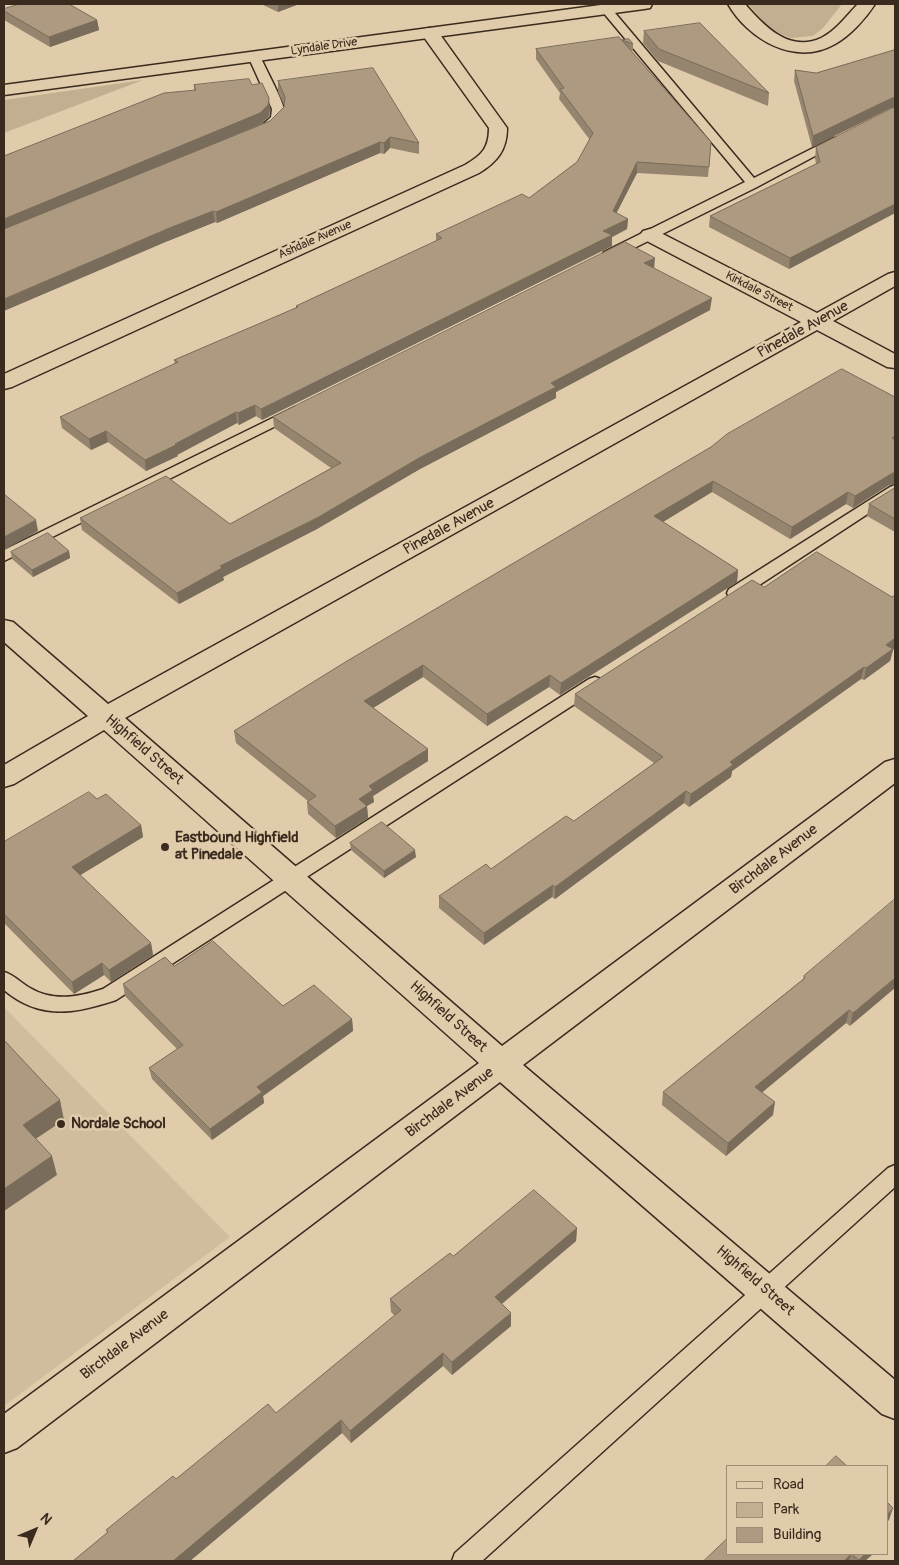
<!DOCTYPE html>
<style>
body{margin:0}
#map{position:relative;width:899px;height:1565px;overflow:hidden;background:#e0ccab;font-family:Pangolin,sans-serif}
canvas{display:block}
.frame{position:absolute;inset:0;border:5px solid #3b2a1e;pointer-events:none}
.legend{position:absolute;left:726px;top:1465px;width:162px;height:90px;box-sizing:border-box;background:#e0ccab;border:1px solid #9e8b73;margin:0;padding:6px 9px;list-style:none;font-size:15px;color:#3b2a1e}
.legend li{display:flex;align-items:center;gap:10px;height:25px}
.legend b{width:25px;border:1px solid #9e8b73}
.north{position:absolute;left:10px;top:1505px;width:50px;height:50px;-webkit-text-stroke:4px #e0ccab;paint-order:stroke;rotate:45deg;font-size:14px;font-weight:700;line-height:20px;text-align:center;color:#3b2a1e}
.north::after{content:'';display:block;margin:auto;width:18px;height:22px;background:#3b2a1e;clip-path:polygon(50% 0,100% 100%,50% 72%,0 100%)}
</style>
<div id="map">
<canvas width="899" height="1565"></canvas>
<div class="frame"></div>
<ul class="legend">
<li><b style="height:6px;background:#e0ccab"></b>Road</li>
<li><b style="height:14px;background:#c2ae91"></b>Park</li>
<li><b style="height:14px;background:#ad9a80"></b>Building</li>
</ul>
<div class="north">N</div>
</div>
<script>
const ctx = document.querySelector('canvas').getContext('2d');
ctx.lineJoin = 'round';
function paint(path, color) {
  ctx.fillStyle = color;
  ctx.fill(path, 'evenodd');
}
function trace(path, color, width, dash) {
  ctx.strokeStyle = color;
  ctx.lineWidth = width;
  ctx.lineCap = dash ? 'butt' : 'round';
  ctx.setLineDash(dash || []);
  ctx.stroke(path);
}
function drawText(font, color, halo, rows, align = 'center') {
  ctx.font = font + ' Pangolin,sans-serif';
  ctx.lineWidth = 5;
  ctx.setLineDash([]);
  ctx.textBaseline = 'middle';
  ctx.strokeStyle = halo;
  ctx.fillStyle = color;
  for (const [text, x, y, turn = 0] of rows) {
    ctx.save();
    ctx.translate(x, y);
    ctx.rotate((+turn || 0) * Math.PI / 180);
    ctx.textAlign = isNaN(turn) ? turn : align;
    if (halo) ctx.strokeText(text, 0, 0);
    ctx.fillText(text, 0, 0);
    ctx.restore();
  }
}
paint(new Path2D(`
 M4 1007 230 1237 4 1406Z`), '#d1bd9e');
paint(new Path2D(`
 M748 4H842L823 28 813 36 791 38 772 31Z
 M143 80 4 133V100Z`), '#c2ae91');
const lane = new Path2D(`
 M606 6 610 7 754 178 833 138H841L843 141 757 187 614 258H604L603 255 604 252 745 182 602 11 601 9Z
 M254 53 260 56C265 68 283 100 284 110 284 120 273 130 264 133L258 129 271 117 272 109 248 56Z
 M295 407 300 408 302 411 300 414 4 561V550Z
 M895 485V496L741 597H729L727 593 729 589 890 487Z
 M595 677 601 679 603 683 601 687 116 1000C74 1014 40 1020 4 990V972C14 975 21 983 30 988 53 1002 79 997 103 989L589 679Z
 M895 1165V1187L482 1561H452L455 1553 888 1168Z`);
const street = new Path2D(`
 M728 4H745C763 25 789 53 821 38 836 31 847 15 858 4H875C866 18 850 36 835 44 795 67 748 39 728 4Z
 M430 28 436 29 507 128C507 150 497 162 479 173L12 387 4 389V374L465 165C482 155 489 148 489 128L421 33 424 29Z
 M650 229 657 231 817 313 888 274 895 272V286L833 321 895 354V368L887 367 817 330 125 718 502 1046 885 762 895 759V783L523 1065 895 1380V1419L882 1414 500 1082 17 1448 4 1453V1414L479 1063 104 730 14 784 4 787V765L88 716 4 642V620L13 622 108 704 801 322 643 239 640 235 643 231Z`);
const secondary = new Path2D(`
 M608 4H652L650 8 644 9 4 95V85Z`);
trace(lane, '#3b2a1e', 3);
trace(street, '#3b2a1e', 3);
trace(secondary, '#3b2a1e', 3);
paint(lane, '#e0ccab');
paint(street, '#e0ccab');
paint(secondary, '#e0ccab');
paint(new Path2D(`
 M261 4H299L278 12Z
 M4 9 97 20 99 30 50 47 4 20Z
 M644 31 769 93 768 106 658 61 643 43Z
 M622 40 633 44V51L630 50 711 142 708 177 637 173 616 213 628 219 627 229 612 237V246L262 420 256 416 239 425 237 423 177 455 178 456 146 471 108 442 91 450 62 428 60 417 175 364 174 360 296 308V306L436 241V234L529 198 577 162 590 140 559 99 560 93 536 59V49Z
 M895 50V213L789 269 709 227 710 216 816 164 815 158 816 147 894 108H891L812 147 794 81 795 70 816 73Z
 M278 81 419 143V154L390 148 384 154 380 153 217 223 215 222 168 241 194 90V85H252L270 109 269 116 261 124 270 121 284 107V105L278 92Z
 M654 268 710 310 556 392V398L420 469 317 529 223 577 224 580 179 604 82 530 80 518 230 524 331 468 274 428 273 417Z
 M895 397V484L889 485 853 508 846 504 790 539 712 492 663 522 738 570 737 582 560 695 549 687 487 726 423 677 373 708 428 749V761L373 796 374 802 367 806 368 818 336 838 308 814 307 802 308 801 236 743 234 731 711 447Z
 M895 488V532L867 516 869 504Z
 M69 551 70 558 33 577 12 559 11 552Z
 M764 587 892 597 895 595V648L893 650 890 661 864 680 861 679 732 771 731 777 689 807 684 803 555 899 552 897 484 945 439 908V896L491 869 574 821 654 763 574 706 575 694Z
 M97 799 141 825 143 837 80 875 151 943 153 955 111 982 104 975 74 994 4 923V842Z
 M350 843 416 857 384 878 351 850Z
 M895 901 850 1026 846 1023 762 1092 773 1115 726 1156 662 1105 663 1092 803 979 804 976Z
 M174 966 283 1006 352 1019 353 1031 263 1096 264 1103 212 1140 152 1079 149 1068 177 1049 125 996 123 984Z
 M577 1228 576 1241 502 1304 511 1326 452 1375 443 1366 351 1443 342 1433 190 1561H73L107 1533 106 1530 176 1479 276 1413 395 1316 391 1312 390 1299 453 1256Z
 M728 1554H873L865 1561H705V1560Z`), '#95846e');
paint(new Path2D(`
 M278 4H299L278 12Z
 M97 20 99 30 50 47 49 37Z
 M895 97V108H891L812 147 813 136 892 98Z
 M269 98 270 109 269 116 261 124 4 231V219Z
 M390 137V148L384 154V143Z
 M380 142V153L217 223 216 212Z
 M637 162V173L612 222 613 211Z
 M895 204V213L789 269 790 258Z
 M213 211 215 222 168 241 4 311V299L167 229Z
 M628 219 627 229 612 237V246L262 420 261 409 603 231Z
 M655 258 654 269 644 263Z
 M712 298 710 310 556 392V398L420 469 317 529 223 577 224 580 179 604 177 593 220 566 419 458 551 383Z
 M255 405 256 416 239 425 238 413Z
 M236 412 237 423 177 455 178 456 146 471 145 460Z
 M106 431 108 442 91 450 89 439Z
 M895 472V484L889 485 853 508 855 496 891 474Z
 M713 481 712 492 653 528 654 516Z
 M848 492 846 504 790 539 792 527Z
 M36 520 38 531 4 550V537Z
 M69 551 70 558 33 577 32 570Z
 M738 570 737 582 560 695 561 683Z
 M895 638V648L893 650 890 661 864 680 866 668 886 645Z
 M423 665V677L365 713 364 701Z
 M864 667 861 679 732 771 731 777 689 807 691 794 730 762Z
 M550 675 549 687 487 726V714Z
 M428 749V761L373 796 374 802 367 806 368 818 336 838 335 826 369 786Z
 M686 791 684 803 555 899V887Z
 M141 825 143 837 74 879 72 867Z
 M415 850 416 857 384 878V871Z
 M553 885 552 897 484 945V933Z
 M151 943 153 955 111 982 109 970Z
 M102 963 104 975 74 994 72 982Z
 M895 978V988L850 1026 853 1013Z
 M849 1010 846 1023 753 1100 755 1087Z
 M352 1019 353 1031 263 1096 264 1103 212 1140 210 1129 257 1087Z
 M60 1100 64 1120 28 1144 23 1125Z
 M775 1102 773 1115 726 1156 728 1143Z
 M52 1156 57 1175 4 1211V1189Z
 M577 1228 576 1241 494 1310 495 1297Z
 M511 1313V1326L452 1375V1362Z
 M443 1353V1366L351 1443 350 1431Z
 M341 1420 342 1433 190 1561H173Z
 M893 1508 889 1520 888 1521V1514Z
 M851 1554 849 1561H844Z
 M865 1554H873L865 1561H858Z`), '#796c5a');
const building = new Path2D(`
 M20 4H69L97 20 49 37 4 11V9Z
 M700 23 769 93 659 49 644 31Z
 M619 37 711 142 709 167 637 162 613 211 628 219 603 231 612 235 261 409 255 405 238 413 236 412 175 444 176 445 145 460 106 431 89 439 60 417 178 362 174 360 298 307 296 306 442 238 436 234 522 194 529 198 577 162 593 133 560 89 564 88 536 49Z
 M629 39 633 44 622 40Z
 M895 50V97L892 98 813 136 795 70 816 73Z
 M373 68 419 143 390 137 384 143 380 142 216 212 213 211 167 229 4 299V229L270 121 284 107 285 97 278 81Z
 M249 79 252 85 262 83 269 98 268 105 260 113 4 219V156L164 93 196 90 194 85Z
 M895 107V204L790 258 710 216 820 162 816 147Z
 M625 242 655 258 644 263 712 298 551 383 556 387 419 458 317 518 220 566 222 568 177 593 80 518 166 476 230 524 341 463 273 417Z
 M842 369 895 397V436L892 438 895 440V472L891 474 855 496 848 492 792 527 713 481 654 516 738 570 561 683 550 675 487 714 423 665 364 701 428 749 369 786 373 790 359 799 367 806 335 826 307 802 316 796 234 731 347 661 711 447 727 434Z
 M895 488V519L869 504Z
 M4 494 36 520 4 537Z
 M48 533 69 551 32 570 11 552Z
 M817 552 892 597 895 595V638L886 645 893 649 866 668 864 667 730 762 733 765 691 794 686 791 555 887 553 885 484 933 439 896 486 864 491 869 566 816 574 821 663 757 575 694 752 580 764 587Z
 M89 792 97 799 106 794 141 825 72 867 151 943 109 970 102 963 72 982 4 914V842Z
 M382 822 415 850 384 871 350 843Z
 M894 900 895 901V978L853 1013 849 1010 755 1087 775 1102 728 1143 663 1092 805 978 804 976Z
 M213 941 283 1006 314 985 352 1019 257 1087 262 1092 210 1129 149 1068 183 1045 123 984 165 957 174 966Z
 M4 1040 60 1100 23 1125 52 1156 4 1189Z
 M534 1190 577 1228 495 1297 511 1313 452 1362 443 1353 350 1431 341 1420 173 1561H73L108 1532 106 1530 173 1476 176 1479 268 1404 276 1413 401 1310 390 1299 450 1253 453 1256Z
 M836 1456 847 1466H826Z
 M888 1503 893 1508 888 1514Z
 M728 1538V1554H865L859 1560 851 1554 844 1561H706L705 1560Z`);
paint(building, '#ad9a80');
trace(building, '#796c5a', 1);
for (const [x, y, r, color] of [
 [165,847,5,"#3b2a1e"],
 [61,1124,5,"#3b2a1e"]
]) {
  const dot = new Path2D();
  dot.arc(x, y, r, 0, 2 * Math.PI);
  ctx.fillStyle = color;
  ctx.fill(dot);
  trace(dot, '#e0ccab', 2);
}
drawText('12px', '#3b2a1e', '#e0ccab', [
 ["Lyndale Drive",324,47,-8],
 ["Ashdale Avenue",315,240,-24],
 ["Kirkdale Street",759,292,27]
]);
drawText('15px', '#3b2a1e', '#e0ccab', [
 ["Pinedale Avenue",803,330,-29],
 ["Pinedale Avenue",449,527,-29],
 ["Highfield Street",144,750,41],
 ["Birchdale Avenue",774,860,-37],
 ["Highfield Street",448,1017,42],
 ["Birchdale Avenue",450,1103,-37],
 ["Highfield Street",755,1281,41],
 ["Birchdale Avenue",125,1345,-37]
]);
drawText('bold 15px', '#3b2a1e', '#e0ccab', [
 ["Eastbound Highfield",175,838],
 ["at Pinedale",175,855],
 ["Nordale School",71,1124]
], 'left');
</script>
